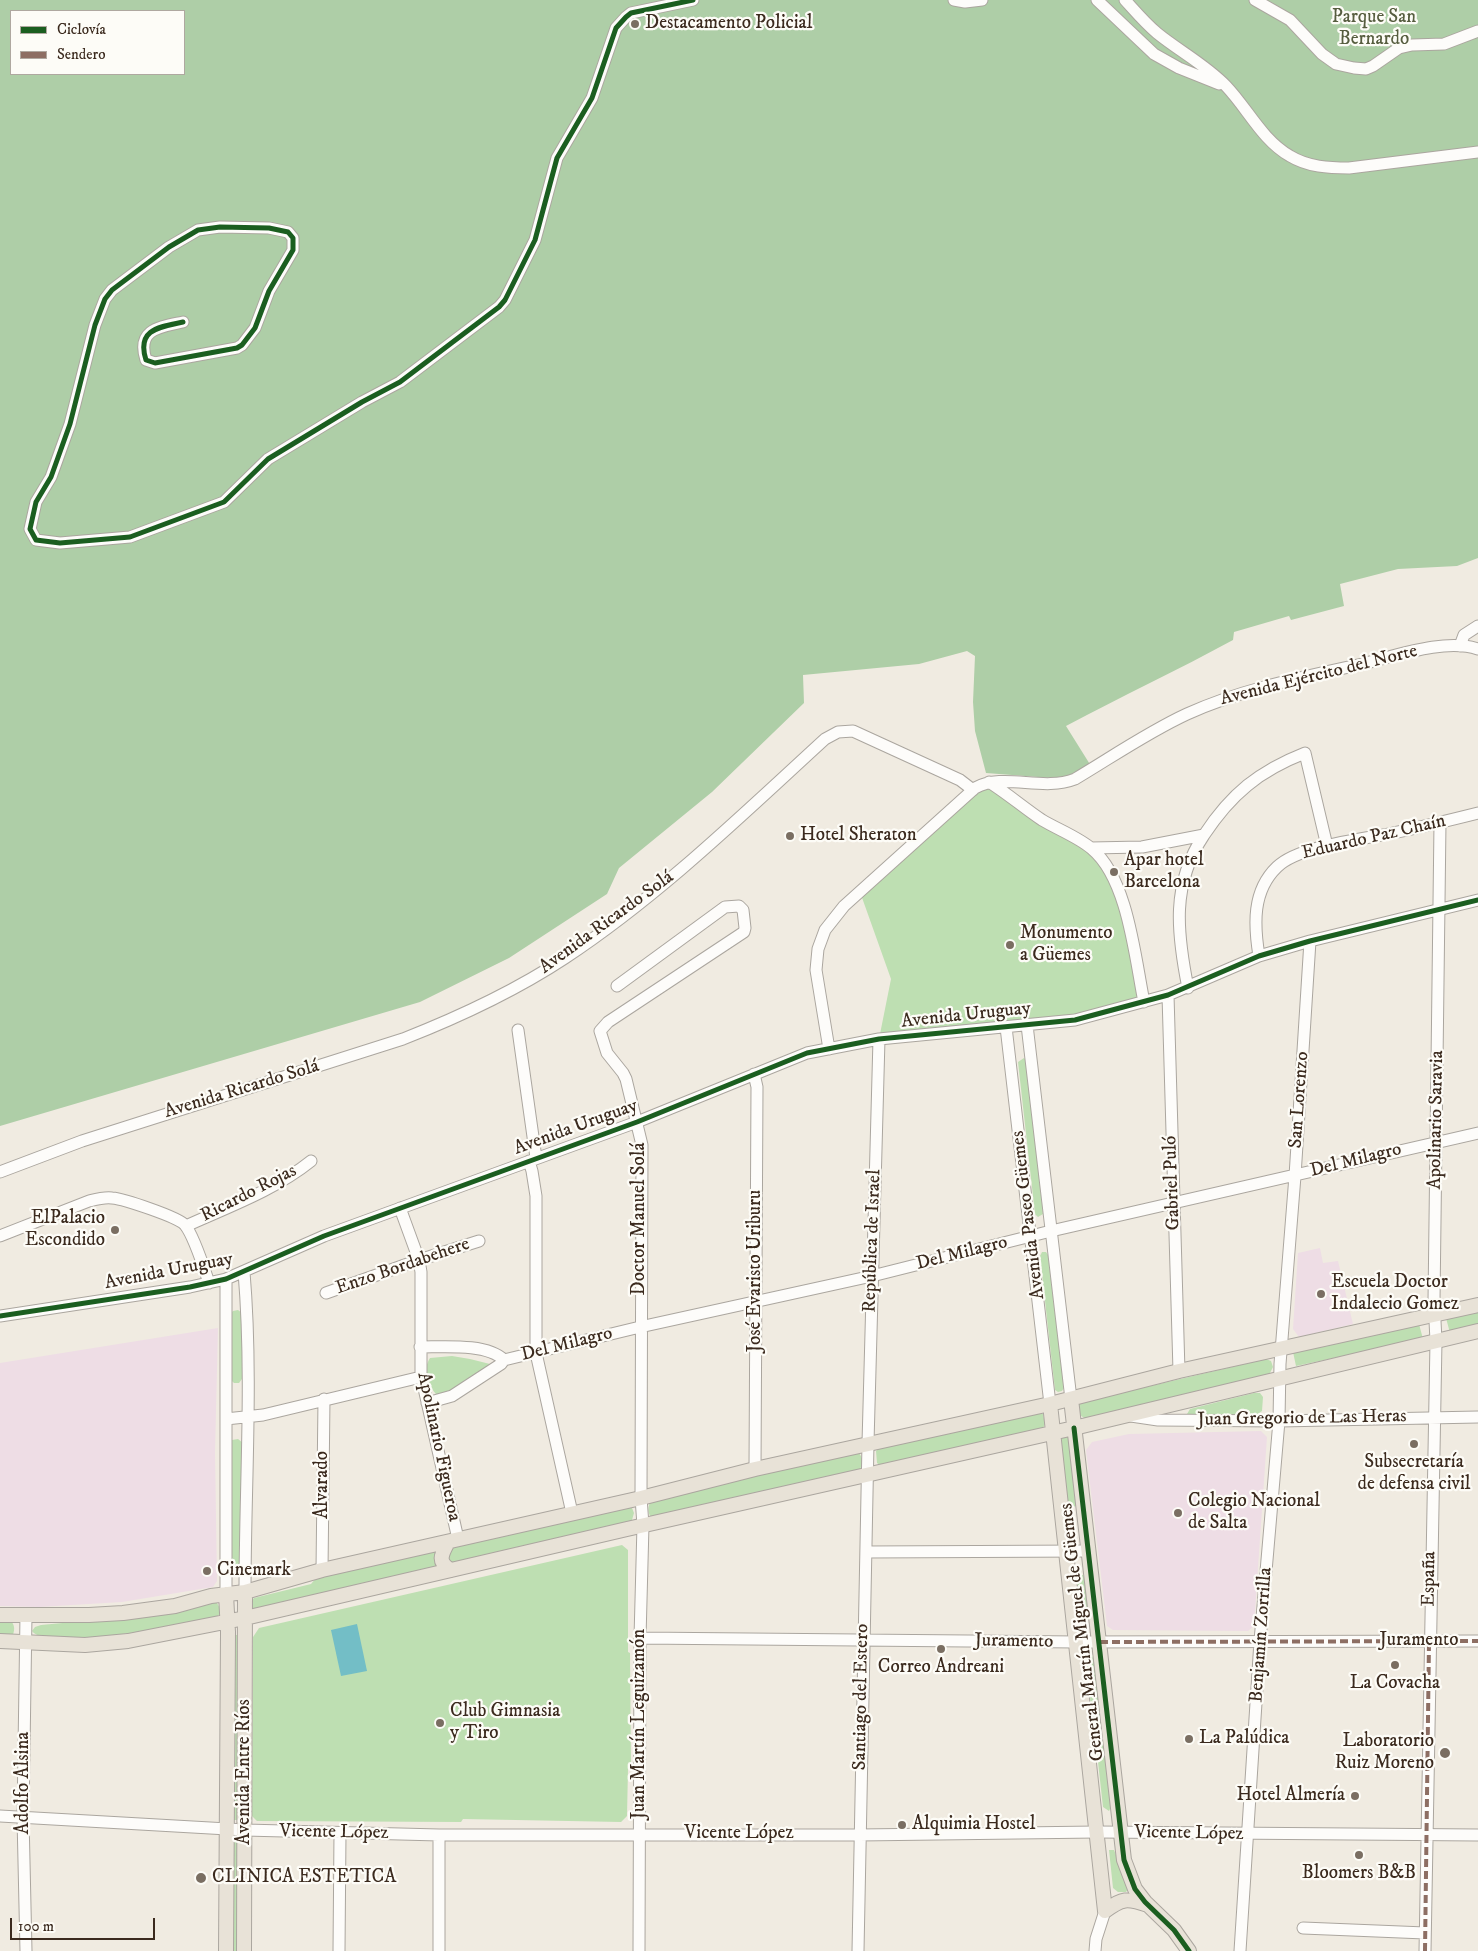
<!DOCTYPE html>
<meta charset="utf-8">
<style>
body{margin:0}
#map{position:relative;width:1478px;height:1951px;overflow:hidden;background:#f0ebe1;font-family:"IM FELL DW Pica",serif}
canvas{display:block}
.legend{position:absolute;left:10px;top:10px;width:175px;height:65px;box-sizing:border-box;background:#fdfcf7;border:1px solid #afa8a0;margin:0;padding:6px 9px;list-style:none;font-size:15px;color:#3b2a1e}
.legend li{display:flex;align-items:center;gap:10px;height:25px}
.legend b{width:25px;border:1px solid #afa8a0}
.scale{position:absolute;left:10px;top:1918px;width:145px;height:22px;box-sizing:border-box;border:2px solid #3b2a1e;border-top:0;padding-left:6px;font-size:15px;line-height:18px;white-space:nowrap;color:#3b2a1e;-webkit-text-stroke:4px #fdfcf7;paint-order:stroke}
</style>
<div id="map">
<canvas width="1478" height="1951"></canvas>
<ul class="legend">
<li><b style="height:6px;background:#1b5e20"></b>Ciclovía</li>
<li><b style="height:6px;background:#8d6e63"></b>Sendero</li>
</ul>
<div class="scale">100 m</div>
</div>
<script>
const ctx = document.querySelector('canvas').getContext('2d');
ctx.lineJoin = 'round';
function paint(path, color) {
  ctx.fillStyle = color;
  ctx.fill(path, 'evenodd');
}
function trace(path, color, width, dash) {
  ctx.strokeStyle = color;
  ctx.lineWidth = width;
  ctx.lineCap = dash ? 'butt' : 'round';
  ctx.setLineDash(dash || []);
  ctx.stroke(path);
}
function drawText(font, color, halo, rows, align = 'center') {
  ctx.font = font + ' "IM FELL DW Pica",serif';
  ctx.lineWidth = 4.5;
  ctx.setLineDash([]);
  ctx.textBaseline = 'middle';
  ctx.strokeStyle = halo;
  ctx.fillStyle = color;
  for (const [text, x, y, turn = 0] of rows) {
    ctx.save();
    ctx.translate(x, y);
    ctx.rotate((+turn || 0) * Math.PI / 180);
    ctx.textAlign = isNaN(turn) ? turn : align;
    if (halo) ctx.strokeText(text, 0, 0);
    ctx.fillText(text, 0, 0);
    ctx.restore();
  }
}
paint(new Path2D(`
 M1320 1248 1323 1263 1338 1261 1353 1324 1299 1337 1293 1329 1298 1253Z
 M218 1328 215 1452 217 1581 213 1587 122 1602 39 1607 0 1606V1363Z
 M1261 1431 1267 1437 1254 1626 1248 1631 1113 1630 1107 1626 1086 1450 1092 1442 1129 1434Z`), '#eedde5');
paint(new Path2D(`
 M985 786 1079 841 1114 881 1144 1002 1075 1020 879 1039 891 979 860 892Z
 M1024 1058 1027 1061 1043 1214 1038 1217 1035 1214 1018 1062Z
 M1042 1252H1046L1048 1255 1064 1388 1062 1391 1058 1392 1055 1390 1040 1256Z
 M238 1310 242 1313V1379L239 1383H234L231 1380 230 1314 233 1311Z
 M1478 1310V1326L1450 1333 1446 1318Z
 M1419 1324 1423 1339 1296 1366 1293 1352Z
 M452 1356 470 1359 490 1364 449 1393 437 1395C428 1386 422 1370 430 1358Z
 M1266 1359 1271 1361 1273 1367 1269 1375 1088 1419C1080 1418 1078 1412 1079 1404L1082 1402Z
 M1254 1393H1260L1263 1397 1262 1411 1256 1415 1189 1416 1187 1414 1190 1409Z
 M1039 1411 1043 1414 1045 1424 1042 1430 882 1467 877 1463 876 1451 879 1448Z
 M1069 1436 1076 1506 1072 1507 1067 1503 1060 1437Z
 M238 1439 243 1443 242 1573 232 1577 228 1575 229 1444 232 1440Z
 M858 1452C864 1458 863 1465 859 1471L652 1518C647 1513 648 1508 650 1502L657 1499Z
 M624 1506 632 1508 634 1513 632 1520 625 1524 455 1564 448 1562 449 1547Z
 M622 1545 628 1550V1652L630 1653 631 1768 628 1769 627 1816 621 1822 463 1819 461 1822 257 1821 252 1816 253 1637 259 1628Z
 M440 1548 442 1565 256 1609 251 1608 250 1602 254 1598 311 1584 317 1577Z
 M1077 1575H1083L1085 1579 1090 1619 1085 1622 1081 1619 1076 1577Z
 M211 1603H217L221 1610 219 1615 214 1618C188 1624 46 1652 32 1631L35 1627 41 1625 159 1614Z
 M0 1619H9C15 1625 15 1628 13 1635L0 1636Z
 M232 1635H239V1820H232Z
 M1088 1655 1094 1656 1102 1726 1096 1729 1093 1725 1086 1659Z
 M1099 1740 1105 1743 1111 1807 1109 1811 1103 1807 1096 1744Z
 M232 1837H239V1951H231Z
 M1109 1850H1114L1129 1888 1126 1892H1118L1113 1888Z`), '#bedfb2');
paint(new Path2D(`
 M0 0H1478V558L1457 566 1398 569 1340 584 1344 606 1291 620 1289 616 1234 632 1233 640C1178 670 1122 696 1066 726L1091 766 1064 779 986 773 975 731 973 702 975 656 967 651 919 664 803 675 804 703 712 792 619 868 607 894 509 958 420 1002 0 1126ZM11 11H184V74H11Z`), '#aecea7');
paint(new Path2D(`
 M357 1624 367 1671 341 1676 331 1630Z`), '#73bec6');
const minor = new Path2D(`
 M954 0 965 2 982 0
 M1097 0 1154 54 1179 68 1219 84
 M1125 0C1135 11 1145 23 1157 33 1179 51 1206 65 1226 86 1248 109 1262 140 1290 156 1308 167 1329 168 1349 168L1478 152
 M1255 0 1290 20 1322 54 1336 64 1354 68 1366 69 1373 66 1399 48 1412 45 1444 44 1478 31
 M183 322C160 327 136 329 146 360L155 363 237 348 242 345 255 328 269 291 293 250V238L288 232 269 228 220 227 198 230 169 247 112 290 105 299 95 325 70 424 51 477 36 502 30 529 36 540 60 543 130 537 224 502 268 459 362 402 400 382 499 307 505 300 535 240 557 158 592 98 616 28 626 17 631 13 693 0
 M1460 646 1464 635 1478 626
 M989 782C1008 794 1024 808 1042 820 1057 829 1080 838 1092 849 1128 879 1135 958 1144 1002
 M1091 848 1142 847 1204 835C1231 794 1259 771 1305 753L1327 846
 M1259 956C1254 925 1252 891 1277 867 1298 846 1363 839 1393 833 1421 827 1450 820 1478 813
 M617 986 725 907 739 906 743 910 745 928 744 932 608 1022 600 1031 607 1053 623 1073 626 1079 642 1145 641 1498 643 1525 640 1638 639 1951
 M1188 988C1177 933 1171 884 1204 835
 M1168 995 1179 1371
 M1027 1025 1071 1399
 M1006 1027 1050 1404
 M518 1030 536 1158
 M829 1049 816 970 818 949 825 930 844 906 975 788C1004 772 1042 792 1075 779 1112 757 1148 732 1187 714 1242 689 1303 677 1362 664 1396 656 1445 638 1478 649
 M754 1074 757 1087 755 1469
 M529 1161 532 1171 536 1196V1353L572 1513
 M0 1172 82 1141 403 1039C459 1017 515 991 565 958 660 895 742 815 825 739L838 732 853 731 960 780 973 790
 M400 1208 419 1260 421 1272V1375L458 1539
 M186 1226C228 1207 275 1190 311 1161
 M0 1236 89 1201C97 1199 104 1197 112 1198 124 1199 178 1217 185 1225 194 1236 204 1268 209 1283
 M244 1272C253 1378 245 1486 245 1592
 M226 1279V1594
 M326 1293 419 1260 479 1241
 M0 1316 190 1287 226 1279 324 1236 637 1122 807 1053 879 1039 1075 1020 1168 995 1259 956 1310 941 1478 900
 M420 1347C443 1347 487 1343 504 1360
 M427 1403 452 1396 501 1364 504 1360 640 1327 872 1276 1051 1231 1478 1133
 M1131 1416 1158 1420 1279 1421 1478 1417
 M226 1419 263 1415 421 1377
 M866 1552 1088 1551
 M322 1570 324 1399
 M640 1638 1077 1642 1478 1641
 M0 1816 245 1830 439 1835H859L1097 1832 1478 1835
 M439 1835V1951
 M1303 1928 1425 1933
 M26 1951 23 1817 26 1615
 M339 1951 340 1833
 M858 1951 868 1443 879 1039
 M1095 1951 1096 1939 1105 1911
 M1240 1951 1260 1641 1279 1421 1280 1364 1295 1176 1310 941
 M1425 1951 1436 1341 1434 1301 1440 823`);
const major = new Path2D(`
 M1071 1399 1124 1860 1135 1889 1145 1902 1174 1930 1189 1951
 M1050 1404 1105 1911
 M448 1542C441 1555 437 1562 451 1570
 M226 1594 228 1632 226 1951
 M0 1615H89L123 1613 175 1606 211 1596 245 1592 322 1570 641 1498 755 1469 1050 1404 1179 1371 1478 1305
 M0 1641 85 1645 128 1641 245 1618 627 1529 1074 1428 1478 1331
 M1105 1911C1122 1898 1127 1898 1148 1905
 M244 1951 245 1592`);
trace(minor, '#aba69f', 13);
trace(major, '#aba69f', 16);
trace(minor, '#fdfcfa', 11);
trace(major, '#e8e2d7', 14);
trace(new Path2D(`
 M1100 1642 1478 1641
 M1425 1951 1429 1641`), '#8d6e63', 4, [8, 4]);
trace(new Path2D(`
 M183 322C160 327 136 329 146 360L155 363 237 348 242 345 255 328 269 291 293 250V238L288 232 269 228 220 227 198 230 169 247 112 290 105 299 95 325 70 424 51 477 36 502 30 529 36 540 60 543 130 537 224 502 268 459 362 402 400 382 499 307 505 300 535 240 557 158 592 98 616 28 626 17 631 13 693 0
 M0 1316 190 1287 226 1279 324 1236 637 1122 807 1053 879 1039 1075 1020 1168 995 1259 956 1310 941 1478 900
 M1074 1428 1124 1860 1135 1889 1145 1902 1174 1930 1189 1951`), '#1b5e20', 5);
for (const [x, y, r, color] of [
 [635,24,5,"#7a6e62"],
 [790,836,5,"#7a6e62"],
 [1114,872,5,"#7a6e62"],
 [1010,945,5,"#7a6e62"],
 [115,1230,5,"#7a6e62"],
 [1321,1294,5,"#7a6e62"],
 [1414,1444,5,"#7a6e62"],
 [1178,1513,5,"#7a6e62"],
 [207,1571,5,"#7a6e62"],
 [941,1649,5,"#7a6e62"],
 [1395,1665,5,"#7a6e62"],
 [440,1723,5,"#7a6e62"],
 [1189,1739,5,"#7a6e62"],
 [1445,1753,6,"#7a6e62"],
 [1355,1796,5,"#7a6e62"],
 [902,1825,5,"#7a6e62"],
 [1359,1855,5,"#7a6e62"],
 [201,1878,6,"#7a6e62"]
]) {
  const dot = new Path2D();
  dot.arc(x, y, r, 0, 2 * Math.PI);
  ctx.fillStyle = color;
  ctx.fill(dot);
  trace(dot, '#fdfcf7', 2);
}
drawText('19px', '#565d3f', '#fdfcf7', [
 ["Parque San",1374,18],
 ["Bernardo",1374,40]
]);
drawText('19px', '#3b2a1e', '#fdfcf7', [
 ["Destacamento Policial",645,24],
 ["Hotel Sheraton",800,836],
 ["Apar hotel",1124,861],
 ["Barcelona",1124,883],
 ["Monumento",1020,934],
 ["a Güemes",1020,956],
 ["ElPalacio",105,1219,"right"],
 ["Escondido",105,1241,"right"],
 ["Escuela Doctor",1331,1283],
 ["Indalecio Gomez",1331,1305],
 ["Subsecretaría",1414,1463,"center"],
 ["de defensa civil",1414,1485,"center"],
 ["Colegio Nacional",1188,1502],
 ["de Salta",1188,1524],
 ["Cinemark",217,1571],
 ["Correo Andreani",941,1668,"center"],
 ["La Covacha",1395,1684,"center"],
 ["Club Gimnasia",450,1712],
 ["y Tiro",450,1734],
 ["La Palúdica",1199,1739],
 ["Laboratorio",1434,1742,"right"],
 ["Ruiz Moreno",1434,1764,"right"],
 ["Hotel Almería",1345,1796,"right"],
 ["Alquimia Hostel",912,1825],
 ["Bloomers B&B",1359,1874,"center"],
 ["CLINICA ESTETICA",212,1878]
], 'left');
drawText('19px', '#3b2a1e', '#fdfcf7', [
 ["Avenida Ejército del Norte",1319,676,-14],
 ["Eduardo Paz Chaín",1374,838,-13],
 ["Avenida Ricardo Solá",607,923,-36],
 ["Avenida Uruguay",966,1016,-6],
 ["Avenida Ricardo Solá",242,1090,-17],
 ["San Lorenzo",1300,1100,-86],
 ["Apolinario Saravia",1437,1120,-89],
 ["Avenida Uruguay",576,1128,-20],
 ["Del Milagro",1356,1161,-14],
 ["Gabriel Puló",1173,1183,-92],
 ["Ricardo Rojas",249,1194,-27],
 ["Avenida Paseo Güemes",1029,1215,-97],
 ["Doctor Manuel Solá",640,1219,-90],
 ["República de Israel",873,1241,-88],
 ["Del Milagro",962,1254,-14],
 ["Enzo Bordabehere",403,1267,-19],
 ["José Evaristo Uriburu",756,1271,-90],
 ["Avenida Uruguay",169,1272,-11],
 ["Del Milagro",567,1345,-14],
 ["Juan Gregorio de Las Heras",1302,1419,-1],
 ["Apolinario Figueroa",438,1447,78],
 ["Alvarado",323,1485,-90],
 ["España",1430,1579,-89],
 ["General Martín Miguel de Güemes",1083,1632,-97],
 ["Benjamín Zorrilla",1262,1635,-86],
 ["Juramento",1419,1641],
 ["Juramento",1014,1642,1],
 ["Santiago del Estero",862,1697,-89],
 ["Juan Martín Leguizamón",640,1724,-90],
 ["Avenida Entre Ríos",245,1772,-90],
 ["Adolfo Alsina",24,1783,-90],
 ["Vicente López",334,1833,1],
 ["Vicente López",739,1834],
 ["Vicente López",1189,1834,1]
]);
</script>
